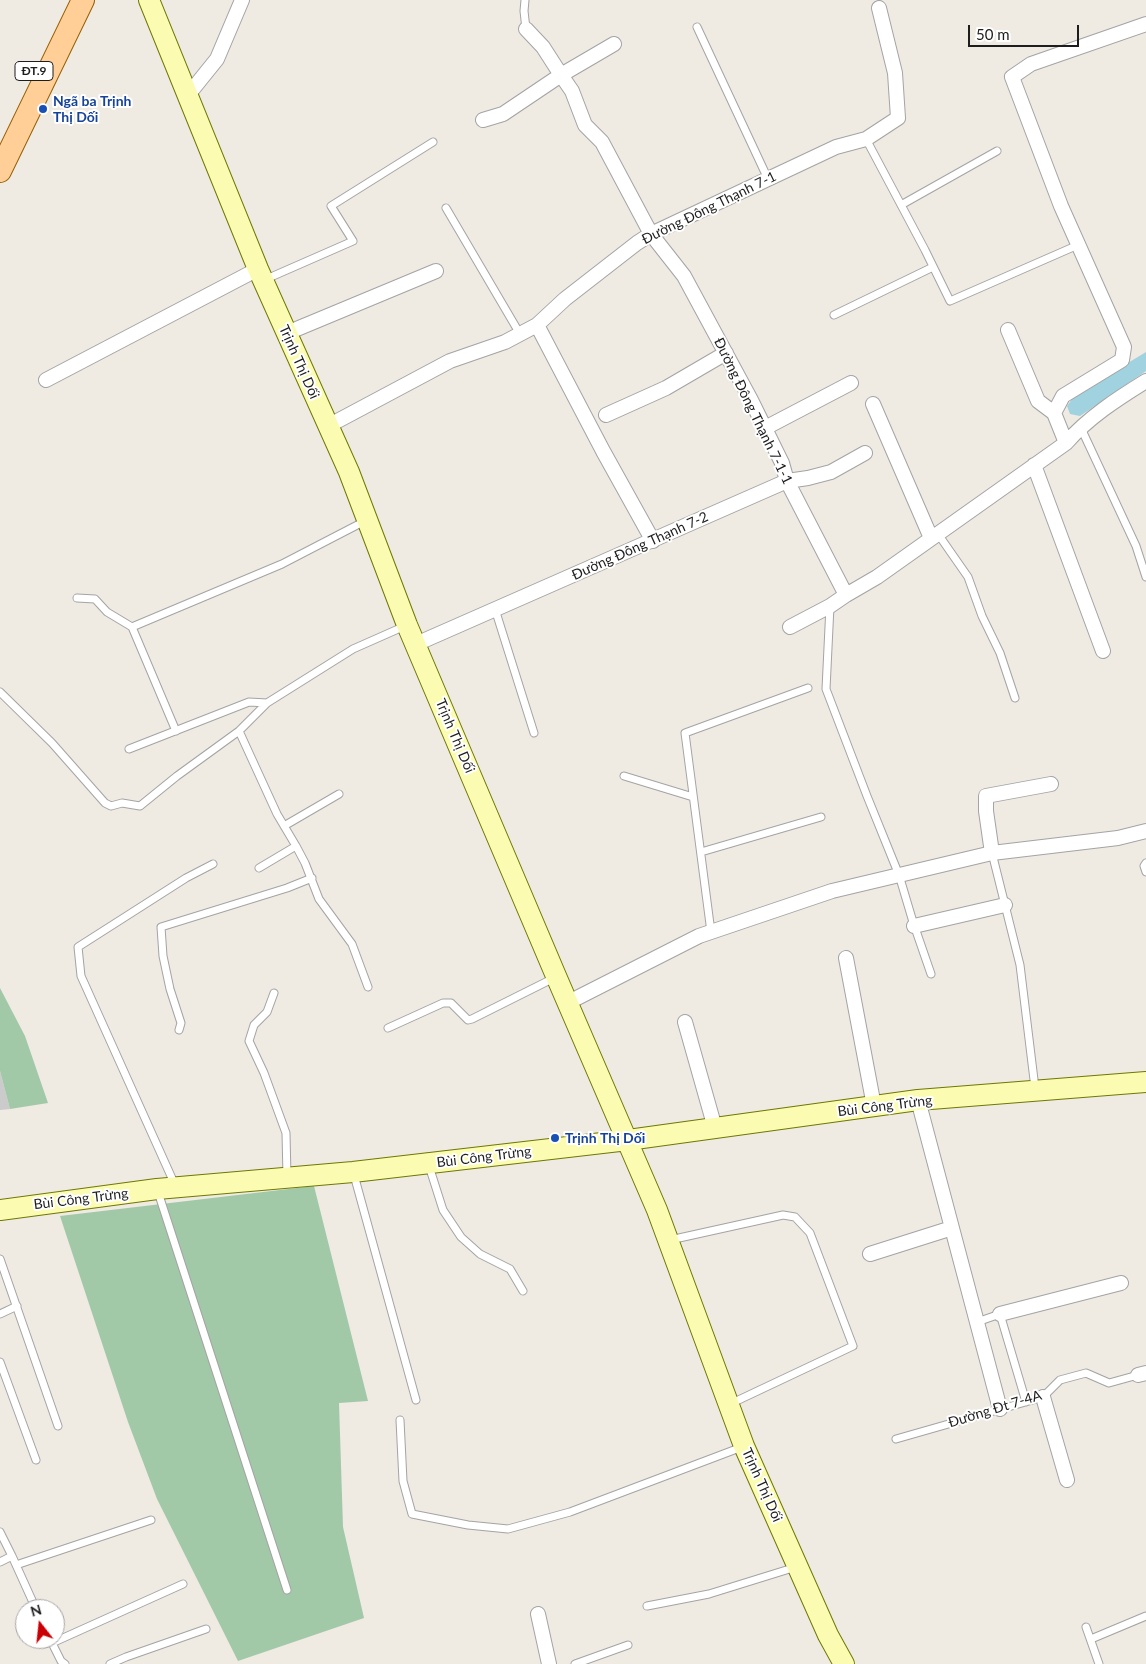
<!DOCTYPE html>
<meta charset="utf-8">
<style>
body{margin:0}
#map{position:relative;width:1146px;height:1664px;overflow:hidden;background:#efeae2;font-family:Lato,sans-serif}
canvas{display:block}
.north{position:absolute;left:15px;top:1599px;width:50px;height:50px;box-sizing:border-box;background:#fff;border:1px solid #a5a5a5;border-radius:50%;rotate:344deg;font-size:14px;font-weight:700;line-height:20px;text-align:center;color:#1d1d1d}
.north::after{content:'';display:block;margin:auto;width:18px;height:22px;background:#ca0006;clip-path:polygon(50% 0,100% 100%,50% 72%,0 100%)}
.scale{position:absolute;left:968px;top:25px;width:111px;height:22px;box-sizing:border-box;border:2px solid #1d1d1d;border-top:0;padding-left:6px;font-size:15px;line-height:18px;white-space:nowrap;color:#1d1d1d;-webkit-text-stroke:4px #fff;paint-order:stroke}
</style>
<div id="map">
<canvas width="1146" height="1664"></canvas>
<div class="north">N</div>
<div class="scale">50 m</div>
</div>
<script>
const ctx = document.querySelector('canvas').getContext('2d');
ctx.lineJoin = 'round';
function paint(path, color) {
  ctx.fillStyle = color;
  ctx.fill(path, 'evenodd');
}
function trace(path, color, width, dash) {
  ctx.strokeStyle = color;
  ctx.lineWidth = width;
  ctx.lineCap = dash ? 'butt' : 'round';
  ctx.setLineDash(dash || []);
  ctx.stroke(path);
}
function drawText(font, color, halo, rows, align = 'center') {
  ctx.font = font + ' Lato,sans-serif';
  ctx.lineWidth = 4;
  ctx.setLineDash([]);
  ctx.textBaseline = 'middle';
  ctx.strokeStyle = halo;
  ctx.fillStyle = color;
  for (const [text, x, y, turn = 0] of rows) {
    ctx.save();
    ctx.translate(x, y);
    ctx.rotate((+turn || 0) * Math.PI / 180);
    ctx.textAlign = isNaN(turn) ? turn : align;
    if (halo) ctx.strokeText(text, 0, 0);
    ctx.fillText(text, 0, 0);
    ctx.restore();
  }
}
paint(new Path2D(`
 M0 1071 10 1109 0 1110Z`), '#cbcbcb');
paint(new Path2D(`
 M0 988 25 1036 48 1103 10 1109 0 1071Z
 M314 1186 368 1401 339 1403 343 1527 364 1618 238 1661 157 1499 128 1422 60 1216Z`), '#a2c9a7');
paint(new Path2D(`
 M1146 352V371L1080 416 1070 414 1067 406 1075 395Z`), '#a0d2df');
const lane = new Path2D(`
 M525 0 524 11 526 29
 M697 27 768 179
 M866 139 925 250 950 301 1078 245
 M901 205 997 151
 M446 208 520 334
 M264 280 353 241 331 206 433 142
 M834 315 933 267
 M1080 426 1136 546 1146 577
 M938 534 968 577 982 616 1000 653 1015 698
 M77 598 95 599 107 612 132 627 282 564 365 521
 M830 606 826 689 867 796 899 875 913 922 931 974
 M495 609 534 733
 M132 627 176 731
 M0 692 52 743 105 803 111 806 122 803 140 806 177 776 239 731 267 703 353 649 405 626
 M239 731 277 814 296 846 305 863 319 899 352 944 368 987
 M129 749 249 702 267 703
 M624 776 693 797
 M284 826 339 794
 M701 852 821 817
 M992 853 1020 965 1035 1088
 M1146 863 1144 866 1146 872
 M259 868 296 846
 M711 932 685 733 808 688
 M274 993 267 1012 254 1025 249 1041 264 1073 286 1133 287 1177
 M388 1028 443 1003H451L468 1020 472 1019 554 978
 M179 1030 181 1023 170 989 163 956 161 927 287 888 312 878
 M429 1166 443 1210 461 1237 480 1254 510 1269 523 1291
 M354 1175 416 1400
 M175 1185 81 976 78 947 186 878 213 864
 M158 1192 287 1590
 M670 1240 783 1215 795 1217 810 1233 853 1346 730 1404
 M0 1259 58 1426
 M0 1314 17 1306
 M977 1322 1000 1314 1026 1402
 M0 1362 36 1460
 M400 1420 403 1481 412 1514 468 1525 508 1529 570 1512 742 1447
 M896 1439 1043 1397 1060 1380 1086 1373 1109 1383 1138 1375
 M0 1532 12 1556 36 1609
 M0 1562 12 1556
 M16 1565 151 1520
 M647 1606 709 1594 796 1567
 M1086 1627 1099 1664
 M50 1639 61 1661 65 1664
 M1091 1639 1146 1616
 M52 1643 183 1584
 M110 1664 126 1657 206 1629
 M575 1664 628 1645`);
const street = new Path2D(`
 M526 29 543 47 561 75 614 44
 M188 95 217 59 242 0
 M483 120 503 114 561 75 572 91 585 125 602 142 651 234 684 276 751 400 782 463 787 481 846 595
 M537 325 603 451 653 541
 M1008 330 1038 401 1054 413
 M287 333 436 271
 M46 380 258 269
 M873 404 931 538
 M606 415 666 388 726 353
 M328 426 450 361 505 342 537 325 565 299 637 243 651 234 836 147 866 139 898 118 895 73 879 8
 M765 428 851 383
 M1066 443 1054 413 1063 396 1122 360 1124 347 1061 206 1012 77 1031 64 1146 24
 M1034 465 1103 651
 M790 627 830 606 846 595 877 577 1066 443C1089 417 1117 399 1146 381
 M416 644 787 481 808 478 831 472 865 453
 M992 853 986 811V796L1051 784
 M914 926 1005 905
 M846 958 874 1106
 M569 1002 699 936 832 891 992 853 1118 838 1146 831
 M685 1022 715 1128
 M918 1100 1000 1409
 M870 1254 952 1228
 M1000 1314 1121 1283
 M1138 1375 1146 1373
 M1043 1397 1067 1480
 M538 1614 549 1664`);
const secondary = new Path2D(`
 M149 0 258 269 349 472 407 625 556 976 657 1210 744 1446 828 1635 844 1664
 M0 1210 157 1189 353 1172 628 1140 918 1100 1146 1082`);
const primary = new Path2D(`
 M0 171 83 0`);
trace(lane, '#a4a4a4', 9);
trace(street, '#a4a4a4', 16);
trace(secondary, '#6e7800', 22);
trace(primary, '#965f00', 24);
trace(lane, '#fff', 7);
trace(street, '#fff', 14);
trace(secondary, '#fbfcb2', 20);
trace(primary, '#ffcf97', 22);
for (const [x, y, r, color] of [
 [43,109,5,"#1a4fb4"],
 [555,1138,5,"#1a4fb4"]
]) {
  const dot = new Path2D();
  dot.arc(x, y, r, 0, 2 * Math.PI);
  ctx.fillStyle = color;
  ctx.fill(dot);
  trace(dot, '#fff', 2);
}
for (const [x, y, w] of [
 [34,71,38]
]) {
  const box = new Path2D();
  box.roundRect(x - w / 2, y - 9.5, w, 19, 4);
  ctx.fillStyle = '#fff';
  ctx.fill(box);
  trace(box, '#1d1d1d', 1);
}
drawText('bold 12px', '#1d1d1d', null, [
 ["ĐT.9",34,71]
]);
drawText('bold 14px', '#164399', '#fff', [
 ["Ngã ba Trịnh",53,101],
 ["Thị Dối",53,117],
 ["Trịnh Thị Dối",565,1138]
], 'left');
drawText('14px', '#1d1d1d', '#fff', [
 ["Đường Đông Thạnh 7-1",709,208,-26],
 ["Trịnh Thị Dối",299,362,66],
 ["Đường Đông Thạnh 7-1-1",753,411,64],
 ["Đường Đông Thạnh 7-2",640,546,-24],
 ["Trịnh Thị Dối",455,736,67],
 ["Bùi Công Trừng",885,1106,-7],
 ["Bùi Công Trừng",484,1157,-7],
 ["Bùi Công Trừng",81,1199,-7],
 ["Đường Đt 7-4A",995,1409,-17],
 ["Trịnh Thị Dối",762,1485,66]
]);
</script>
